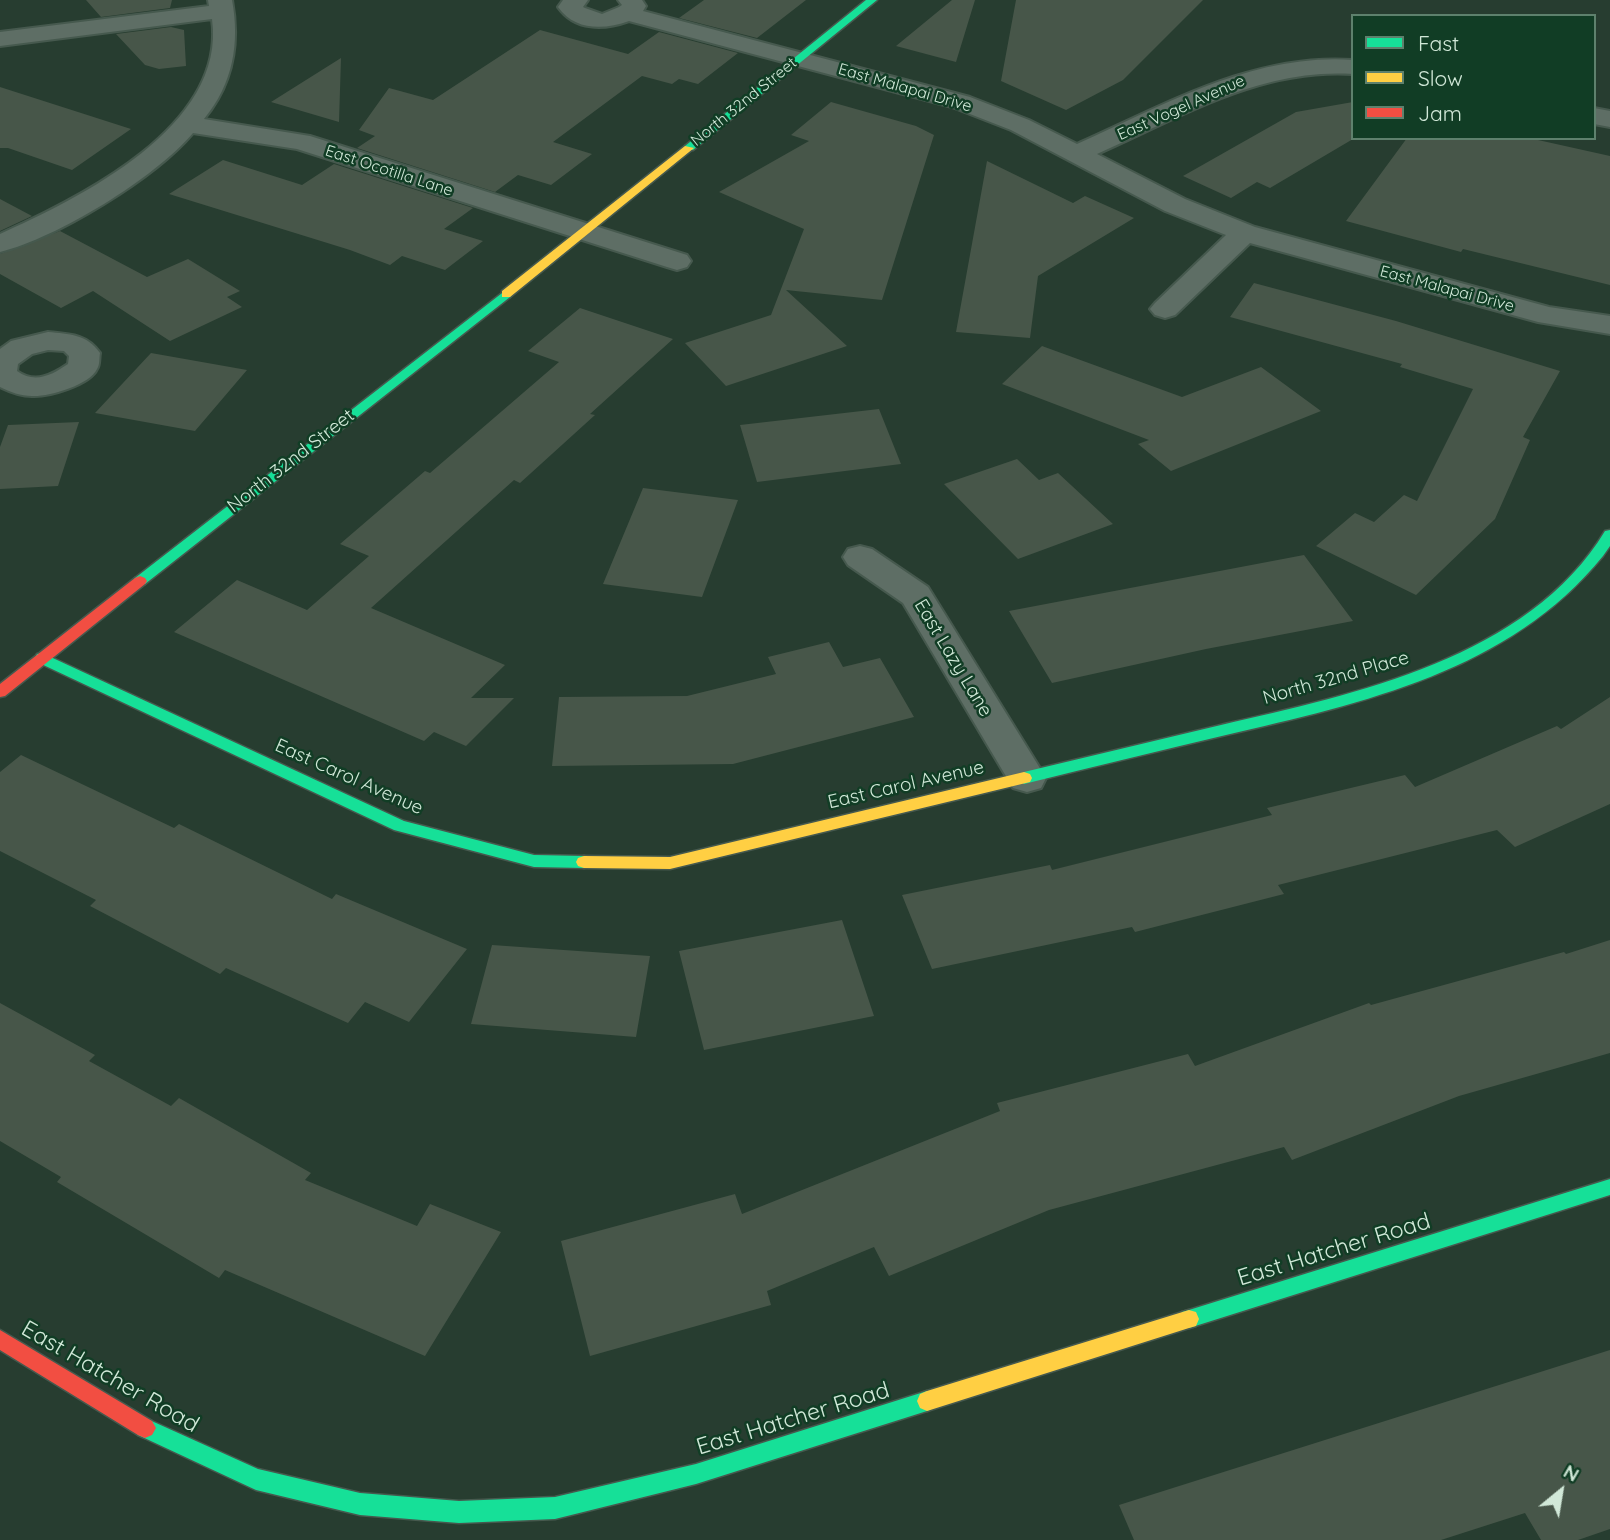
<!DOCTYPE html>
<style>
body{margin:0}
#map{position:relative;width:1610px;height:1540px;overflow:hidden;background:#273d30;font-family:Quicksand,sans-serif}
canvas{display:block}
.legend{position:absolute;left:1351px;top:14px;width:245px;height:126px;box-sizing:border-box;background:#113d25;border:2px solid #5e816d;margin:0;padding:9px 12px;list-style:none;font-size:21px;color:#d1e8d8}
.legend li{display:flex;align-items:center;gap:14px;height:35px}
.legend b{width:35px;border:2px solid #5e816d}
.north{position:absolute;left:1526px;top:1456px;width:70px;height:70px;-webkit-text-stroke:5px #113d25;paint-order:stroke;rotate:30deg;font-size:19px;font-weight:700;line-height:28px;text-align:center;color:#d1e8d8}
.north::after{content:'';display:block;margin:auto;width:24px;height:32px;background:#d1e8d8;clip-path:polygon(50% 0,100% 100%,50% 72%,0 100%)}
</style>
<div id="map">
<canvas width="1610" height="1540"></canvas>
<ul class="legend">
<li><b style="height:9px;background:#16e098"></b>Fast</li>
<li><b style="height:9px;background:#ffcf43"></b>Slow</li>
<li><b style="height:9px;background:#f24e42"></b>Jam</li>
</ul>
<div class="north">N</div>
</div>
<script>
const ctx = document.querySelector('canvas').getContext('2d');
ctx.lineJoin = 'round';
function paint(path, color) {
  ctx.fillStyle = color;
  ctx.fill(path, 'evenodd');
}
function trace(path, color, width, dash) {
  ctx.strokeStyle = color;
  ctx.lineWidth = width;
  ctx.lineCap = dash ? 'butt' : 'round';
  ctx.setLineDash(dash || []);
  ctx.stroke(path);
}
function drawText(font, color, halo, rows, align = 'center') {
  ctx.font = font + ' Quicksand,sans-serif';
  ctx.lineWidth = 5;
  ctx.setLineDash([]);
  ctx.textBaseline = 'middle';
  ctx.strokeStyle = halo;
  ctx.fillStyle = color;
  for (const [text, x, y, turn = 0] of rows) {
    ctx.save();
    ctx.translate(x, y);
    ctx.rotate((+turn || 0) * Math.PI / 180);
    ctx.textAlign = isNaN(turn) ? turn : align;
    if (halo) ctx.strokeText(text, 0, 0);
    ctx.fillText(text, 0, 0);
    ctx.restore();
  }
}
paint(new Path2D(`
 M86 0H172L170 8 101 17Z
 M704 0H806L757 38 679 18Z
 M952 0H975L956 62 896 46Z
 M1016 0H1203L1123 80 1066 110 1001 81Z
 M171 27 184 30 186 66 159 69 145 65 116 34Z
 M540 30 628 54 659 32 738 53 698 84 679 79 672 84 642 76 553 142 592 154 551 185 518 175 495 192 357 148 375 136 359 130 389 88 433 100Z
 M341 58 339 122 271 102Z
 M0 87 131 129 72 170 8 148H0Z
 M831 102 916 126 934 135 882 300 786 290 847 346 726 386 685 343 771 315 804 229 719 192 809 141 791 135Z
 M1353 102V139L1270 188 1257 182 1231 198 1183 176 1296 112Z
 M1407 138H1529L1610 156V285L1463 249 1461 252 1346 221Z
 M223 160 302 185 334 164 473 208 444 229 483 241 445 270 402 256 390 265 350 250 169 194Z
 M987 161 1073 203 1085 196 1134 218 1038 276 1030 338 956 332Z
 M0 199 32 216 0 231Z
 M60 231 147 277 188 259 240 291 227 297 242 307 170 341 93 291 61 308 0 274V254Z
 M1254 283 1396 321 1560 371 1523 437 1530 440 1495 519 1416 595 1316 546 1355 513 1374 522 1404 495 1417 501 1473 389 1400 367 1402 364 1230 317Z
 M580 308 673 339 590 414 595 415 520 483 514 480 371 608 505 665 471 698H514L466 746 434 732 424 741 174 632 237 580 307 610 369 556 340 544 425 471 430 473 559 362 528 351Z
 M1042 346 1182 397 1261 367 1321 411 1171 471 1138 444 1149 440 1002 384Z
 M151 353 247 370 195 431 95 413Z
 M879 409 901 464 757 482 740 425Z
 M79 422 58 486 0 489V447L8 425Z
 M1017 459 1039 480 1058 473 1113 524 1018 559 944 484Z
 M643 488 738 500 702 597 603 584Z
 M1304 555 1353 621 1206 649 1052 683 1009 611Z
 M829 642 843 667 880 658 914 717 733 764 552 766 559 697 687 696 776 674 768 657Z
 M1610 697V804L1515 847 1497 830 1278 885 1284 894 1135 932 1132 927 932 969 902 895 1050 865 1052 870 1272 815 1267 808 1405 775 1415 787 1557 726 1561 729Z
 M21 755 174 828 179 824 332 899 336 894 467 949 409 1022 365 1002 348 1023 226 968 220 974 90 906 96 900 0 851V772Z
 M842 920 874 1016 704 1050 679 951Z
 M1610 940V1053L1459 1096 1292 1160 1284 1147 1049 1210 889 1276 874 1247 767 1291 771 1305 590 1356 561 1241 735 1194 742 1214 1000 1111 997 1103 1188 1054 1195 1066 1369 1003 1371 1005 1564 952 1566 954Z
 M492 945 650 956 636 1037 471 1024Z
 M0 1003 95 1055 89 1061 171 1106 179 1098 311 1173 305 1180 417 1226 430 1204 501 1232 425 1356 225 1270 219 1278 57 1182 61 1177 0 1141Z
 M1610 1350V1529L1578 1540H1541L1525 1513 1441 1540H1134L1119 1505Z`), '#475649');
const street = new Path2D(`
 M208 0H232C240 43 233 84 204 119L310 136 687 255 691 261 687 267 677 270 667 267 297 149 193 133C155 178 57 238 0 252V234C80 198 227 126 212 19L0 46V32L209 6Z
 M563 0H588L583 7 585 8 602 14 619 7 622 5 618 0H642L646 6 643 11 970 97 1029 120 1077 144C1165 105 1253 53 1353 60V74C1259 68 1181 117 1097 154L1185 199 1255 227 1549 307 1610 316V334L1538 322 1250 243 1175 315 1165 318 1155 315 1150 309 1155 303 1226 235 1165 211 1011 130 952 107 629 21C604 30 575 31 558 7Z
 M1594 108 1610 111V127L1594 124Z
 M48 332C69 334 87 334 100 353 99 358 100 365 97 369 90 385 48 397 32 396 21 396 10 392 0 387V349L11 341ZM48 350 64 351 69 356 68 364C52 375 35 384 17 371L18 364 32 354Z
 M860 546 872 549 928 587 1046 778 1041 788 1027 792 1013 788 903 603 848 565 843 557 848 549Z`);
const fast = new Path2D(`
 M866 0H877L693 150H685V146Z
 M506 290 512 294 510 297 145 584H135L133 581 135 578Z
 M1610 530V546L1603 556C1510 671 1363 703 1226 735 1159 751 1091 767 1024 784L1016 778 1024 772C1090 756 1155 741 1221 725 1355 694 1528 658 1605 531Z
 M42 653 404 821 534 855 584 856 590 858 592 862 590 866 584 868 534 867 394 830 37 662 35 658 37 654Z
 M1610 1179V1195L1189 1328 1182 1326 1179 1319 1182 1312 1189 1310Z
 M927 1391 934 1394 937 1401 934 1408 927 1411 696 1484 555 1519 459 1523 360 1515 256 1490 138 1435 134 1428 138 1421 145 1418 258 1469 360 1493 459 1501 555 1497 696 1464Z`);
const slow = new Path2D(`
 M685 146 694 148 510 297H502V291Z
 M1024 772 1030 774 1032 778 1030 782 670 869 584 868 578 866 576 862 578 858 584 856 670 857Z
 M1189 1310 1196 1312 1199 1319 1196 1326 1189 1328 927 1411 920 1408 917 1401 920 1394 927 1391Z`);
const jam = new Path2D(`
 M140 576 145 578 147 581 145 584 5 696 0 697V684L135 578Z
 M0 1330 152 1421 156 1428 152 1435 145 1438 138 1435 0 1350Z`);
trace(street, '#46594e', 4);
trace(fast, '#46594e', 3);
trace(slow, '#46594e', 3);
trace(jam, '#46594e', 3);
paint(street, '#5e6e65');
paint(fast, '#16e098');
paint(slow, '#ffcf43');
paint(jam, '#f24e42');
drawText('16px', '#d1e8d8', '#113d25', [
 ["East Malapai Drive",905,88,16],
 ["North 32nd Street",744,102,-39],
 ["East Vogel Avenue",1181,108,-24],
 ["East Ocotilla Lane",389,171,18],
 ["East Malapai Drive",1447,289,15]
]);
drawText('19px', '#d1e8d8', '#113d25', [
 ["North 32nd Street",291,461,-38],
 ["East Lazy Lane",953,658,59],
 ["North 32nd Place",1336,678,-16],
 ["East Carol Avenue",349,777,24],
 ["East Carol Avenue",906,785,-13]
]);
drawText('23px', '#d1e8d8', '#113d25', [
 ["East Hatcher Road",1334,1250,-17],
 ["East Hatcher Road",110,1377,30],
 ["East Hatcher Road",793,1419,-17]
]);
</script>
